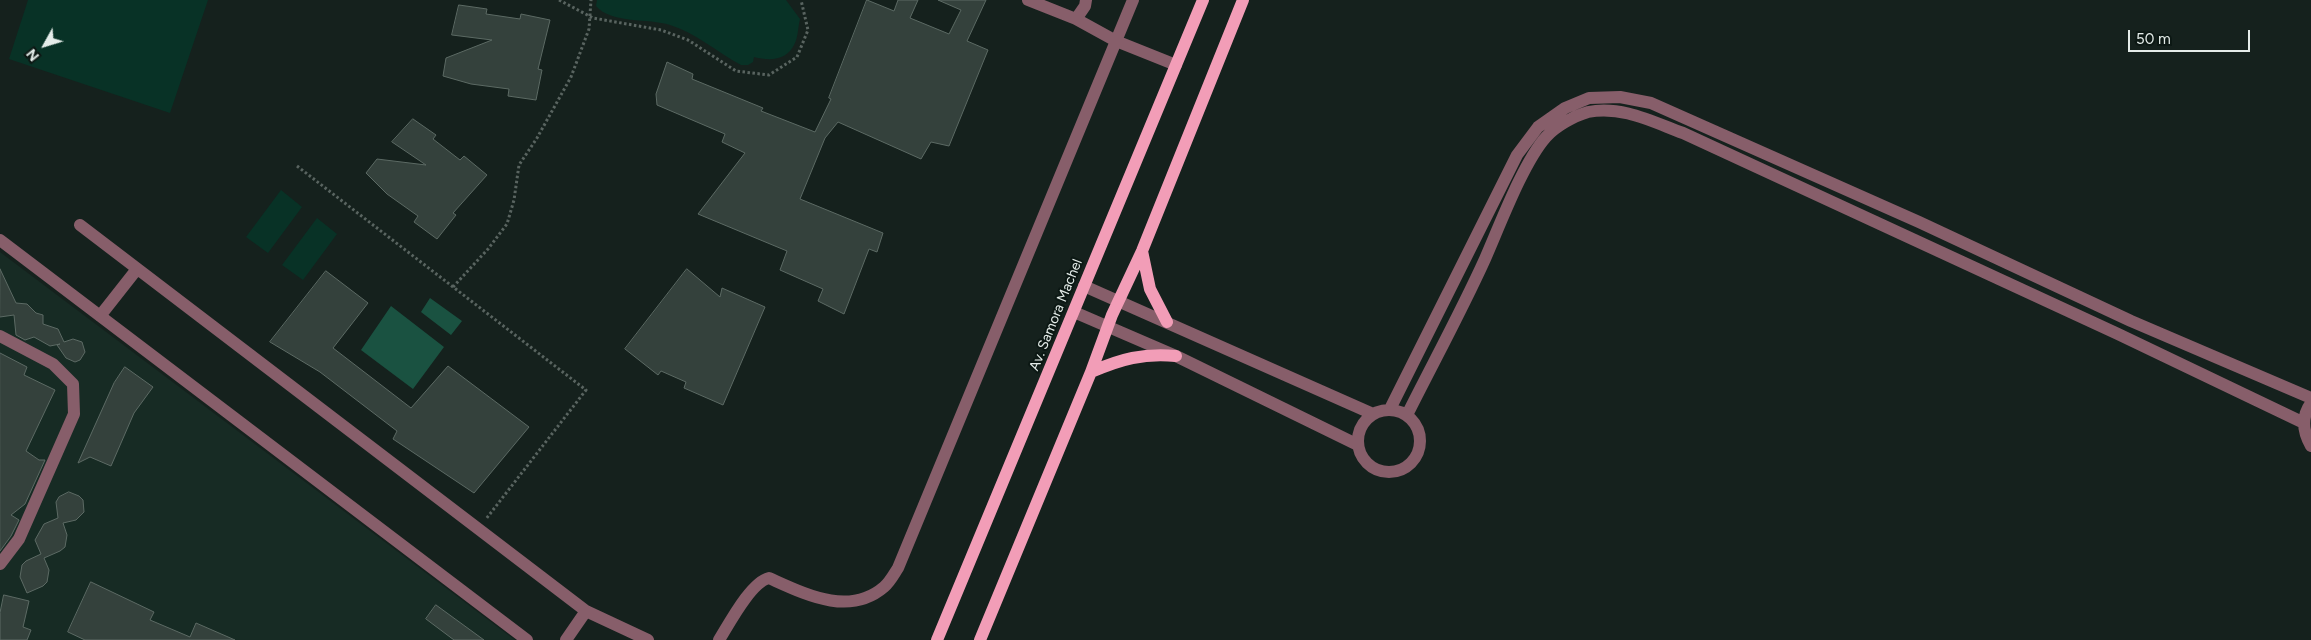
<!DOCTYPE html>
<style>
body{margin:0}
#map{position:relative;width:2311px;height:640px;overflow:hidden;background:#15211d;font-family:Figtree,sans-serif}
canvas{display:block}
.north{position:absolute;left:20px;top:20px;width:50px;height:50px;-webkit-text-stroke:4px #0c1814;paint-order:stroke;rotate:231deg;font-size:14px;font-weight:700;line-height:20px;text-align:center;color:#e4ece9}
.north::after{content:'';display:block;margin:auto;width:18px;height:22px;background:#e4ece9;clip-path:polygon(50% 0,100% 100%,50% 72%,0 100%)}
.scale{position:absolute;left:2128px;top:30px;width:122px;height:22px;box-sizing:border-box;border:2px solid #e4ece9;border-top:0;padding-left:6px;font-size:15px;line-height:18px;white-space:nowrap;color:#e4ece9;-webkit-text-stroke:4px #0c1814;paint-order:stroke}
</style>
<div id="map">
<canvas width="2311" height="640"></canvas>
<div class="north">N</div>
<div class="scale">50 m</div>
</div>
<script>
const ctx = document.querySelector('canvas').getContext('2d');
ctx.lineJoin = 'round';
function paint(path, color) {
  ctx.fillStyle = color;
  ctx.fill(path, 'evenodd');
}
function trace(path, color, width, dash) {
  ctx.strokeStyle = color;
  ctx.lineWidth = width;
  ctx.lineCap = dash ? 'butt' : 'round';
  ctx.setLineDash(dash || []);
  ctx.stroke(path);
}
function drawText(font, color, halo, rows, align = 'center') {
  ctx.font = font + ' Figtree,sans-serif';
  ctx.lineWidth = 4;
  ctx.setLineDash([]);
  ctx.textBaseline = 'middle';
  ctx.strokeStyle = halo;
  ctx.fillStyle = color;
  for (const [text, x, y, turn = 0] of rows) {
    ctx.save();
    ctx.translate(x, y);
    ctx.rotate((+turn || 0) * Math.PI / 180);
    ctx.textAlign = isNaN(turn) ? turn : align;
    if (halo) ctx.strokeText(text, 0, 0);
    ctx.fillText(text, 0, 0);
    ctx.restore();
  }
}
paint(new Path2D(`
 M0 252 162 374 515 640H0Z`), '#172b24');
paint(new Path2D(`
 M28 0H208L170 113 9 59Z
 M597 0H786L800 19C798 27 798 37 795 43 787 61 770 61 754 57L753 62 748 65H741C717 52 696 33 670 25 649 18 611 24 596 6Z
 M281 190 302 207 268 253 246 237Z
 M317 218 337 234 303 280 282 265Z`), '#083226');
paint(new Path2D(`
 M430 298 462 321 451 335 421 312Z
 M391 306 444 347 413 389 361 350Z`), '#1a5241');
const building = new Path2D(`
 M867 0 894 11 898 0H918L910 18 949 34 961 10 938 0H986L967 41 988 50 949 146 931 142 921 159 838 122 825 138 800 199 883 233 877 252 869 249 844 314 818 301 823 289 780 270 787 251 698 214 745 153 722 142 725 134 657 105 656 94 667 62 693 74 692 79 763 108 761 111 815 132 831 99 829 98Z
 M459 5 487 9 486 14 520 19 521 14 550 20 538 69 542 70 536 100 508 96 509 89 471 84 443 76 446 58 492 40 452 35Z
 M413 119 436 135 433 139 460 160 464 156 487 175 453 213 456 215 437 239 414 222 418 216 387 194 366 173 377 159 426 165 392 142Z
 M0 269 16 303 27 304 36 313 43 315V324L58 329 64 342 73 339 82 342 85 352 80 360 75 362 66 358 57 345 60 344 50 346 34 337 25 340 16 335 14 315 0 317Z
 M687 269 720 297 722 288 765 307 723 405 684 388 686 382 661 371 658 375 625 349Z
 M326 271 368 303 333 348 411 408 448 366 529 427 474 493 393 439 397 431 320 372 270 342Z
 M0 353 27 367 24 375 55 390 26 451 39 460H45L25 504 11 515 19 520 11 536 0 551Z
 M125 367 153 387 134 413 111 466 90 457 78 463 114 383Z
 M69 492 79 496 83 500 84 512 76 520 63 523 67 535 65 547 60 551 44 558 49 570 47 582 43 586 27 593 20 577 22 565 26 561 41 554 35 540 44 524 58 518 56 502 59 497Z
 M91 582 154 612 150 620 190 637 196 623 235 640H85L68 632Z
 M4 595 29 601 23 627 31 630 27 640H0V613Z
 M436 605 484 640H454L426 619Z`);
paint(building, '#34413c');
trace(building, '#5c6a64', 1);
trace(new Path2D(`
 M559 0 593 18 661 30 688 40 736 71 769 75 797 57 808 30 801 0
 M297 166 586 390 486 519
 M453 287 488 249 507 224 514 200 519 165 537 138 571 77 589 29 591 0`), '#596460', 3, [2.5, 2.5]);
trace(new Path2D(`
 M1028 0 1076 19 1116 41 1176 65
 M1076 19 1085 6 1086 0
 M80 225 586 611 648 640
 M0 240 527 640
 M1084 286 1373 414
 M1074 312 1176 356 1358 445
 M100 316 137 269
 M0 336 53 364 73 384 74 414 19 539 0 564
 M2311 403C2301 417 2303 432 2311 446
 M1390 409 1517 155 1538 127 1565 108 1589 98 1620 97 1651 103 1919 222 2131 321 2311 398
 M1358 441a31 31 0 1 1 62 0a31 31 0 1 1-62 0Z
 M1407 415C1433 363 1461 312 1485 259 1500 225 1523 163 1546 137 1556 126 1574 116 1588 112 1621 105 1653 122 1683 133L2118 334 2304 423
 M566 640 586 611
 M719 640C729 624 751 582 769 578 805 594 849 617 884 587 890 582 894 574 898 568L1133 0`), '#875e6a', 12);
trace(new Path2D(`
 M1142 251 1150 289 1167 322
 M1091 372C1121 359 1143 353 1176 356
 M937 640 1203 0
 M980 640 1091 372 1112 315 1142 251 1243 0`), '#f29db7', 12);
drawText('14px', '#e4ece9', '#0c1814', [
 ["Av. Samora Machel",1056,315,-68]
]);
</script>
